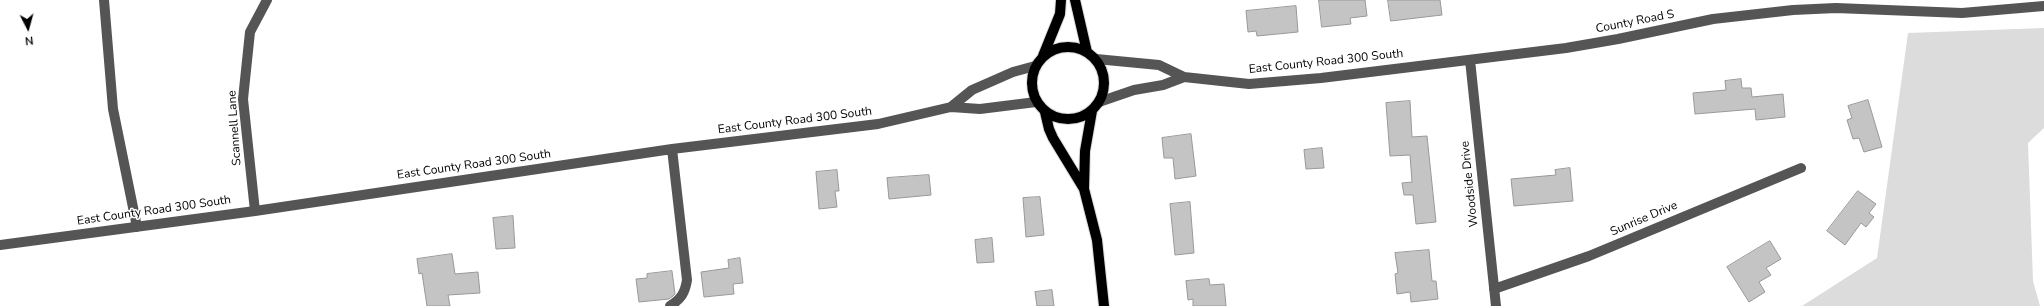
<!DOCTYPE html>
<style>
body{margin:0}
#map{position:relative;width:2044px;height:306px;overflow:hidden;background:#fff;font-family:"Nunito Sans",sans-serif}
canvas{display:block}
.north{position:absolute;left:8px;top:8px;width:40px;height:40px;-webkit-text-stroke:3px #fff;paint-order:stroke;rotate:174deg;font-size:11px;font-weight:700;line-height:16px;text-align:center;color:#000}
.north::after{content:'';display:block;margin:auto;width:14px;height:18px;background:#000;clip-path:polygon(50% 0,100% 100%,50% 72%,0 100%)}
</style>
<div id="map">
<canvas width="2044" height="306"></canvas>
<div class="north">N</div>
</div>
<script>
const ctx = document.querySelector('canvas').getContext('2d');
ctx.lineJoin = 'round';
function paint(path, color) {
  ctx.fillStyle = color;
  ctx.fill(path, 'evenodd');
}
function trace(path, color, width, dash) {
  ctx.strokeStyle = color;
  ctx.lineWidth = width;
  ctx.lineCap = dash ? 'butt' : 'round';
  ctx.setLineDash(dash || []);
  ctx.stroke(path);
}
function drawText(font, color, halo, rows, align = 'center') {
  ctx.font = font + ' "Nunito Sans",sans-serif';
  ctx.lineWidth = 3;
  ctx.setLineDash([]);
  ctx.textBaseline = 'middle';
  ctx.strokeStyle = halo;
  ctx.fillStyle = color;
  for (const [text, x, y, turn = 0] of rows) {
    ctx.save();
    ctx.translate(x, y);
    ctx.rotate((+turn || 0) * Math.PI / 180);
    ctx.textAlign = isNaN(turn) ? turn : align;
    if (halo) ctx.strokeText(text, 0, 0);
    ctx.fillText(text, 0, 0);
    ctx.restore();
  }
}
paint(new Path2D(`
 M2044 28V128L2028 143 2033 281 2040 306H1802L1877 258 1908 33Z`), '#dcdcdc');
const building = new Path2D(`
 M1319 0H1365L1367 16 1350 18 1351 24 1322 27Z
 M1388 0H1440L1442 15 1391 21Z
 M1296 6 1298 32 1257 36 1256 31 1248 32 1246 11Z
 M1741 79 1742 88H1751L1752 97 1783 94 1785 117 1756 120 1755 109 1695 114 1693 93 1726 90 1725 81Z
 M1868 100 1882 147 1864 152 1859 138 1853 139 1847 120 1852 118 1848 106Z
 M1410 101 1412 137 1427 136 1436 222 1416 224 1413 195H1404L1402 183 1412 182 1410 155 1390 156 1386 103Z
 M1191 134 1196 176 1175 179 1173 158H1164L1162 138Z
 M1322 148 1324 168 1306 169 1304 150Z
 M1570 168 1573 201 1514 206 1511 179 1556 175 1555 170Z
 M837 170 839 191H835L837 207 819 209 816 172Z
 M929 175 931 195 889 199 887 178Z
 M1858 191 1876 204 1869 213 1874 217 1866 227 1861 223 1845 245 1827 231Z
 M1040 197 1044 235 1026 237 1023 198Z
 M1190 202 1194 253 1175 255 1170 204Z
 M513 216 515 248 496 249 493 218Z
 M992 238 994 262 977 263 975 240Z
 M1770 241 1781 259 1766 268 1771 275 1759 282 1765 292 1749 302 1727 267Z
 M1429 250 1432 281H1436L1438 299 1411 302 1410 292 1397 294 1395 274 1398 273 1395 253Z
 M452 254 455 274 478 272 480 293 448 295 450 306H427L422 273 419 274 417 259Z
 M740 258 743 283 733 284 734 294 704 297 701 272 729 268 728 260Z
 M672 271 675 294 673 296 669 299 639 302 636 279 647 278V274Z
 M1209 279 1210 285 1224 284 1226 306H1193V299L1188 300 1186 281Z
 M1052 290 1054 306H1037L1035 292Z`);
paint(building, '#c4c4c4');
trace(building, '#999', 1);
const major = new Path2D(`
 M1075 0 1087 52
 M1032 83a36 36 0 1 1 72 0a36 36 0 1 1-72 0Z
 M1043 56 1060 14 1061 0
 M1092 111 1085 151 1084 189 1097 240 1104 306
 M1045 112 1049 129 1053 138 1084 189`);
trace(major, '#dbdbdb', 12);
trace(new Path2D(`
 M104 0 113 109 137 227
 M1096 59 1159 65 1184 77 1249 84 1321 78 1566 48 1618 39 1713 19 1793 10 1836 8 1962 13 2044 6
 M1470 60 1496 306
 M1099 102 1134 90 1163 85 1184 77
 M951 107 972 90 1013 72 1035 66
 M255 211 243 99 250 32 267 0
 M0 245 255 211 672 149 878 124 951 107 980 109 1036 102
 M1494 289 1589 256 1801 168
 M670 306C681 299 685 293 687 280L672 149`), '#555', 10);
trace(major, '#000', 10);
drawText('12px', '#000', '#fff', [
 ["County Road S",1635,22,-11],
 ["East County Road 300 South",1326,62,-6],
 ["East County Road 300 South",795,121,-7],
 ["Scannell Lane",235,128,-94],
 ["East County Road 300 South",474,165,-8],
 ["Woodside Drive",1470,184,-96],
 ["East County Road 300 South",154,211,-8],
 ["Sunrise Drive",1644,219,-23]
]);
</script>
